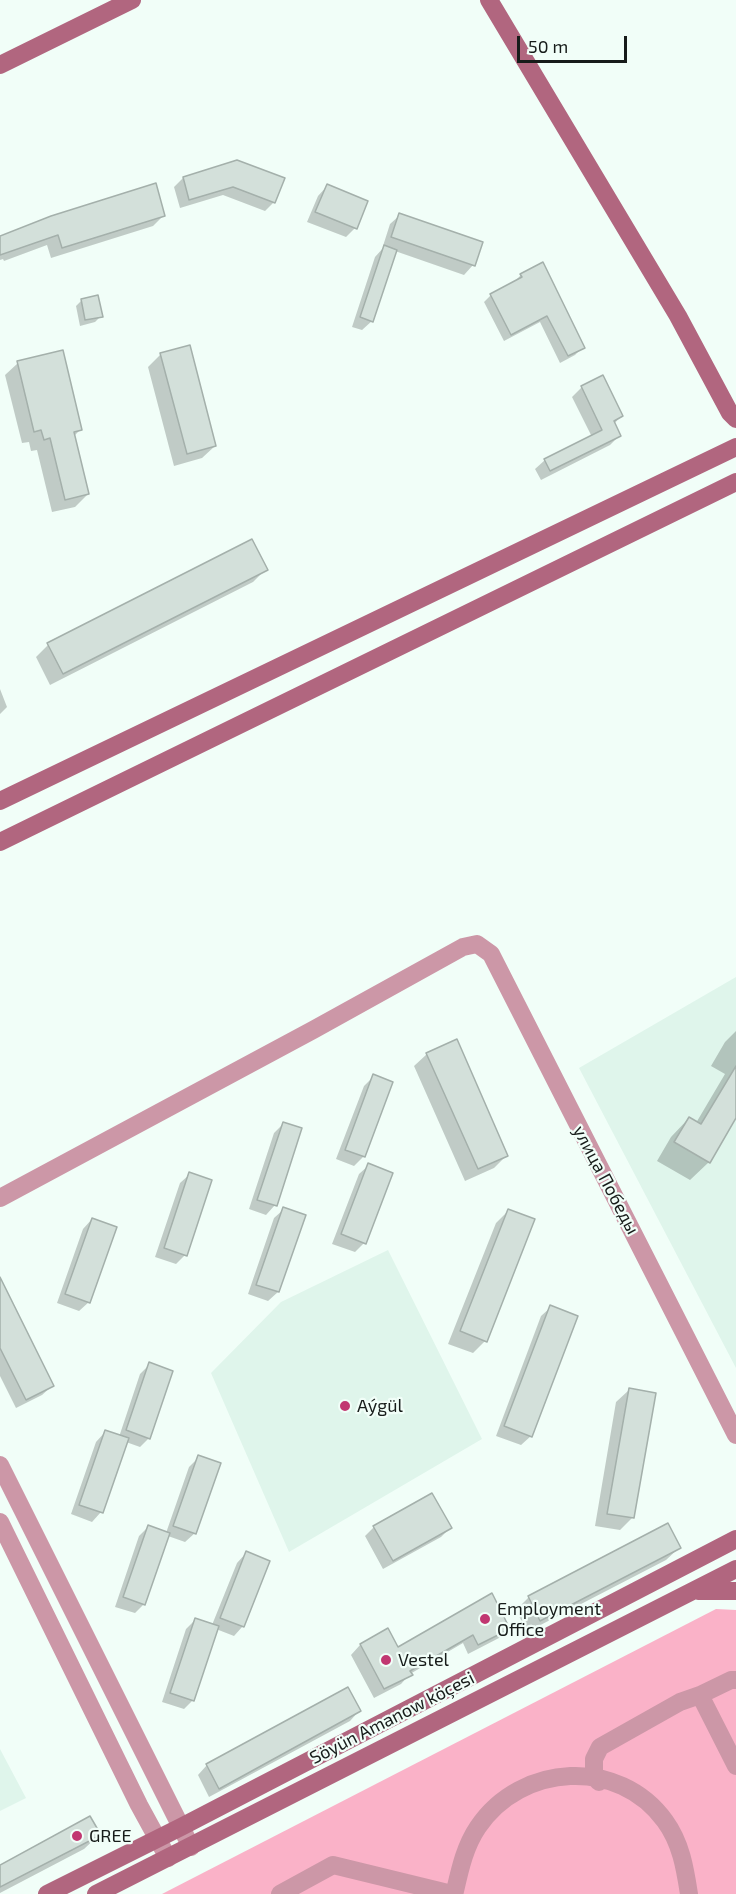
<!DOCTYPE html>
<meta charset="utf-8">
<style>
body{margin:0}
#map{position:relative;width:736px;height:1894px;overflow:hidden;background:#f1fef8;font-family:"Exo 2",sans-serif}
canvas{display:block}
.scale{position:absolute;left:517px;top:36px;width:110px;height:27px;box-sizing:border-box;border:3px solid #171c1a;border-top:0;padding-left:8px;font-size:18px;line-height:21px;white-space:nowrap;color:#171c1a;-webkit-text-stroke:4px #f1fef8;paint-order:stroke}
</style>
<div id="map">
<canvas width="736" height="1894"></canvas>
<div class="scale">50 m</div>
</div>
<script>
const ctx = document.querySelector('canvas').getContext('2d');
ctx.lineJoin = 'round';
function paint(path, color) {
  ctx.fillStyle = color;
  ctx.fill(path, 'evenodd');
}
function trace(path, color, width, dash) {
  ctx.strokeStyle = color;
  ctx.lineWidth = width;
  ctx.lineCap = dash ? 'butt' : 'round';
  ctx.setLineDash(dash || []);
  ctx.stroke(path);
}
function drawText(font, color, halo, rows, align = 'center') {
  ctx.font = font + ' "Exo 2",sans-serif';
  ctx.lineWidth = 4.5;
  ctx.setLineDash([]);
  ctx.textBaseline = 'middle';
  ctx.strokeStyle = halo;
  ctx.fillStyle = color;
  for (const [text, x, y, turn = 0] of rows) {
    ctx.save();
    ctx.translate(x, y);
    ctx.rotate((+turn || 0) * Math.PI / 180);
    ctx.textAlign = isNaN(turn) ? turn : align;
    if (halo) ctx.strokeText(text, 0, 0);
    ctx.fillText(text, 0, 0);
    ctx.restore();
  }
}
paint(new Path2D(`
 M736 977V1368L579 1068Z
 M388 1250 482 1439 289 1552 211 1373 281 1302Z
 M0 1749 26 1798 0 1811Z`), '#dff5eb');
paint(new Path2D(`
 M716 1609 736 1610V1894H162Z`), '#fab2c8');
paint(new Path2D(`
 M237 162 274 202 265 211 223 195 180 208 174 187 183 178Z
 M327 186 355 228 346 237 307 222 318 196Z
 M164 215 153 226 51 258 47 245 4 261 3 259 0 260V237Z
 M400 215 473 265 464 275 395 251 372 321 362 330 352 327 375 257 384 247 383 246 390 224Z
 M521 275 583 347 575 355 560 363 540 322 504 341 484 302 491 295 513 283Z
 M82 300 101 316 95 322 80 326 76 306Z
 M161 354 215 446 202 458 174 466 148 367Z
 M18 363 80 430 74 436 88 494 75 507 52 512 37 450 31 451 29 442 22 443 5 375Z
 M582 387 621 416 614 424 619 436 610 445 541 480 535 469 545 460 592 437 572 397Z
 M266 569 253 582 50 685 36 657 48 645Z
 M0 689 7 707 0 714Z
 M736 1031V1115L709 1162 690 1180 657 1161 671 1137 689 1118 696 1123 725 1074 711 1066 725 1042Z
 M427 1054 507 1155 494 1168 465 1181 414 1066Z
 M374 1076 364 1156 354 1166 336 1159 364 1086Z
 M283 1124 275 1205 266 1215 249 1209 274 1133Z
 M369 1165 364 1243 355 1252 332 1244 359 1174Z
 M190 1174 185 1255 176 1264 155 1257 180 1183Z
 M284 1209 278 1292 268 1301 248 1294 274 1218Z
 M508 1211 485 1341 473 1353 448 1344 496 1223Z
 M92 1219 89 1302 79 1311 57 1303 83 1229Z
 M0 1280 52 1386 42 1395 16 1408 0 1376Z
 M551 1307 531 1436 521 1445 496 1436 541 1316Z
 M150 1364 149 1438 140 1447 126 1442 101 1512 92 1522 71 1514 96 1442 105 1432 119 1437 140 1374Z
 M629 1390 654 1394 632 1518 620 1530 595 1526 616 1402Z
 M199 1457 195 1533 185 1542 168 1536 144 1604 135 1613 115 1607 139 1536 148 1527 166 1533 189 1467Z
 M667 1525 679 1548 666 1560 527 1632 516 1610 528 1598Z
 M374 1527 450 1528 441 1537 383 1569 365 1536Z
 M246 1553 243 1626 234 1636 216 1629 193 1700 184 1709 162 1702 186 1629 195 1620 212 1625 237 1563Z
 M508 1628 499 1638 468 1654 463 1643 410 1674 401 1684 374 1698 351 1655 360 1645 387 1630 397 1649Z
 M359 1711 350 1721 209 1797 198 1775 207 1765Z
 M99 1835 84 1849 0 1893V1866Z`), '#0003');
const building = new Path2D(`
 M237 160 285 178 275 203 233 187 189 200 183 177Z
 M156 183 165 216 62 248 58 235 0 255V236L51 216Z
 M327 184 368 201 357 229 315 212Z
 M399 213 483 242 475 266 391 237Z
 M384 245 397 250 373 322 360 317Z
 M543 262 585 348 568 356 547 316 511 335 490 294 522 277 520 274Z
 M98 295 103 317 85 320 81 299Z
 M190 345 216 446 187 454 160 353Z
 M63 350 82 430 74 432 89 494 65 500 50 438 44 440 41 430 34 432 17 361Z
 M603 375 623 416 614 421 621 436 550 471 544 459 602 430 581 386Z
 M252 539 268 570 63 674 47 643Z
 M457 1039 508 1156 478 1169 426 1053Z
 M736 1066V1118L710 1163 674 1142 689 1117 701 1124Z
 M373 1074 393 1082 365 1157 345 1150Z
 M283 1122 302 1128 277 1206 257 1200Z
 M368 1163 393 1173 366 1244 341 1234Z
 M189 1172 212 1180 187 1256 164 1248Z
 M283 1207 306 1215 279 1292 256 1285Z
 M508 1209 535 1219 487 1342 460 1331Z
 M92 1218 117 1227 90 1303 65 1294Z
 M0 1277 54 1386 26 1400 0 1348Z
 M550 1305 578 1316 532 1437 504 1426Z
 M149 1362 173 1371 150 1439 126 1430Z
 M629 1388 656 1393 634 1518 607 1514Z
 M105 1430 129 1438 103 1513 79 1505Z
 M198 1455 221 1463 196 1534 173 1526Z
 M432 1493 452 1528 393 1561 373 1526Z
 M668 1523 681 1548 540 1621 528 1596Z
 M148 1525 170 1533 145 1605 123 1597Z
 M246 1551 270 1561 244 1627 220 1618Z
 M492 1593 510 1629 478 1645 473 1635 410 1671 413 1675 384 1689 360 1644 388 1628 398 1647Z
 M195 1618 219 1626 194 1701 170 1693Z
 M348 1687 361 1711 219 1789 206 1764Z
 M90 1816 101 1835 0 1887V1865Z`);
paint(building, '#d3e0da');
trace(building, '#a4b0ab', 1.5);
trace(new Path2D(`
 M0 1198 313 1030 463 947 477 944 491 954 736 1435
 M0 1465 191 1847
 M0 1522 139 1805 168 1858
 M736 1680H731L700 1695 736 1766
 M599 1782 594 1777V1759L600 1747 680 1702 700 1695
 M455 1891C460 1869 465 1846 478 1827 521 1763 619 1757 665 1821 681 1843 685 1868 689 1894
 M280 1894 333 1865 452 1894`), '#cc97a7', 18);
trace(new Path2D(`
 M489 0 678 316 730 413 736 419
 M0 65 132 0
 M0 801 736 447
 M0 842 736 482
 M698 1591H736
 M47 1894 181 1827 736 1539
 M96 1894 736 1569`), '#b1667f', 18);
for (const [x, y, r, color] of [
 [345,1406,6,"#c13771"],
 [485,1619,6,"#c13771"],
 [386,1660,6,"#c13771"],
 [77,1836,6,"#c13771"]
]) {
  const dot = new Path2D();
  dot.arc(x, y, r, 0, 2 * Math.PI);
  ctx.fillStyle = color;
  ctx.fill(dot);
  trace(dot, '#f1fef8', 2);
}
drawText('18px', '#171c1a', '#f1fef8', [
 ["улица Победы",606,1180,62],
 ["Söyün Amanow köçesi",392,1718,-27]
]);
drawText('18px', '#171c1a', '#f1fef8', [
 ["Aýgül",357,1406],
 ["Employment",497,1609],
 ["Office",497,1630],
 ["Vestel",398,1660],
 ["GREE",89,1836]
], 'left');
</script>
